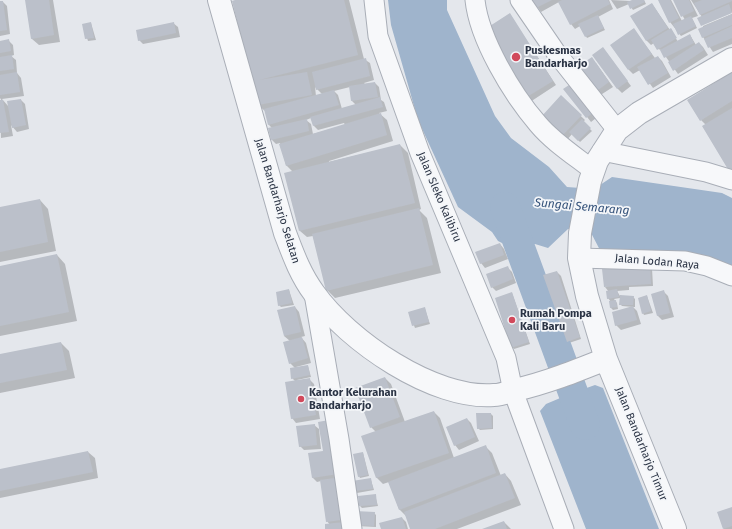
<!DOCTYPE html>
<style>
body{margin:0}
canvas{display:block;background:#e4e7ec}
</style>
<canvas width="732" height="529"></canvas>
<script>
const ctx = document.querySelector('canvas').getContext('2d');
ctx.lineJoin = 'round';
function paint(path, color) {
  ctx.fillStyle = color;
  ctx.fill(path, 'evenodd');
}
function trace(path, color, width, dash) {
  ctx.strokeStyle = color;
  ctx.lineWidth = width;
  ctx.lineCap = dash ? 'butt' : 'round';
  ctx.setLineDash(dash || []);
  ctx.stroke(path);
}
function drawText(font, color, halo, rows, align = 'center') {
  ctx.font = font + ' "Fira Sans",sans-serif';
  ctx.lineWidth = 3.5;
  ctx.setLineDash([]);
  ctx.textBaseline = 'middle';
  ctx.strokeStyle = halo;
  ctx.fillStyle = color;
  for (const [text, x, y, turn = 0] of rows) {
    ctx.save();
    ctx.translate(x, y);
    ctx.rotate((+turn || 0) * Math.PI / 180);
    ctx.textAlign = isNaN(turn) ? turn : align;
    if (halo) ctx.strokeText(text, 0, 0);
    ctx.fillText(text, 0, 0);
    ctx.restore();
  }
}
paint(new Path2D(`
 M388 0H447V10L495 116 511 138 549 167 567 187 594 189 612 177 722 193 732 198V267L601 252 589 229H568L548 248 535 244 506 245 498 241 492 232 458 207 418 120 391 25Z
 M578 384 581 390 595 385 603 388 659 529H586L540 411 546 404 565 396 563 390Z`), '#9fb4cc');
paint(new Path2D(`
 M26 0H53L60 42 39 45 32 39Z
 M239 0H349L364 59 370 63 374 80 364 83 365 84 375 83 379 87 381 100 384 102 387 111 379 113 387 120 393 141 329 161V162L400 145 408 153 421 209 419 210 427 218 441 273 335 298 327 290 313 236 307 237 300 231 286 173 293 172 286 165 280 143 276 144 272 140 269 129 272 128 269 125 265 111 258 105ZM315 87 322 94 316 96ZM350 87 352 101 356 105 342 109 338 95 334 91ZM311 118 314 126 318 130 344 123 345 125 313 134 311 124 306 120Z
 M532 0H609L613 9 598 17 605 30 587 38 580 26 575 29 571 24 559 2 541 12Z
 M611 0 631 1 644 0 646 4 633 10 629 4 617 9Z
 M659 0H671L682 21 685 20 674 0H690L698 16 692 18 697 28 681 36 670 22Z
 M691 0H732V12L702 24V26V17Z
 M0 2H3L7 6 10 34 0 36Z
 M652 4 679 43 690 35 696 45 699 43 703 47 708 55 678 74 661 50 658 49 654 43 651 45 647 41 632 16Z
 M732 14V44L713 52 703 37V26Z
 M510 15 556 85 527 104Z
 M91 23 96 40 88 41 83 25Z
 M173 23 178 27 180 37 143 44 139 40Z
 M634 30 655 58 658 57 662 61 671 77 653 88 640 70 633 74 629 70 612 45Z
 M8 40 13 45 14 55 11 56 16 60 17 73 21 78 24 96 2 99 9 107 21 100 25 104 29 129 17 132 11 125 13 136 1 138 0 101H2L0 98V42Z
 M603 48 631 86 622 93 617 88Z
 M596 63 613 87 599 96 578 68Z
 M732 74V174L706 125 701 120Z
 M565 89 600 115 591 122Z
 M561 97 585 120 583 122 592 131 580 142 572 134 567 140 546 121Z
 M40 200 48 209 56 251 0 262V208Z
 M500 244 504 249 508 259 485 268 481 263Z
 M57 255 65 264 77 321 0 336V267Z
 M508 268 512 272 516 283 496 291 492 287Z
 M652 268 653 286 629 287V290L617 291 620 296 633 297 635 299V307H633L637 311 641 324 621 330 616 325 633 307 622 306 620 304V298L614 299 617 303 618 309 613 310 611 308V302L608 298 609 292 605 287Z
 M557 272 561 276 581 339 569 343 567 341Z
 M289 290 294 305 281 307 279 305Z
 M664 292 668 296 674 317 662 320 658 316 652 295Z
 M512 293 530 344 514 349 512 347Z
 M647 296 653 313 644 315 643 313Z
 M295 307 299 312 305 336 301 337 306 343 311 363 296 367V368L308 366 311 377 297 380 298 381 310 380 314 384 320 419 296 423 292 418 296 382 292 378 295 368 290 363V341L284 336Z
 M425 309 430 324 415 328 409 313Z
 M61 343 69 351 75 378 0 393V355Z
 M385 378 391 384 405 422 434 412 440 418 454 458 485 446 492 453 501 476 505 474 511 481 521 505 457 529H412L406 516 399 509 389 482 383 484 376 477V432L371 427Z
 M491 414 493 416V429L480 430 478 428Z
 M467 419 471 423 479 441 459 450 455 445Z
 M314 425 319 429 321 449 304 450 300 446Z
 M88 452 95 458 98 478 0 498V470Z
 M310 453 342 479H335L339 483 347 525 326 529 330 525 327 521 321 481 317 482 313 478Z
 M363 453 369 476 360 478 359 476Z
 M371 480 374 490 357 493 355 491Z
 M375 495 378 506 362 508 360 506Z
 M732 508V529H724V528Z
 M374 513 376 515V527L357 526Z
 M402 518 406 522 408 529H382Z
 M504 522 511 529H484Z`), '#0003');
trace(new Path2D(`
 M505 207 585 425`), '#9fb4cc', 30);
paint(new Path2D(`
 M25 0H49L54 35 31 39Z
 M235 0H344L358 55 259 80 307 72 312 95 258 105 232 1Z
 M531 0H552L536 8Z
 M562 0H608L610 4 570 25 558 2Z
 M632 0H644L645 2 630 9 627 2Z
 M658 0H670L679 18 669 23Z
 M673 0H689L694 11 681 17Z
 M702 0H732V1L700 15 694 3Z
 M0 1H3L7 30 0 31Z
 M652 3 668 28 646 41 630 16Z
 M729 4 732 13 701 26 697 18Z
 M510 13 553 81 522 100 479 33Z
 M732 14V25L702 38 698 29Z
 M598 15 604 28 585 37 578 24Z
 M691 16 696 26 678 35 673 24Z
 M91 22 94 38 85 39 82 24Z
 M174 22 176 33 138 41 136 30Z
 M732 26V38L708 48 704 39Z
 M634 28 652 54 628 70 610 45Z
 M671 28 677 38 657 50 651 40Z
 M690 34 694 43 664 58 660 50Z
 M9 39 11 51 0 53V41Z
 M699 42 704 50 673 71 668 62Z
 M603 47 628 81 617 89 592 55Z
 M12 55 14 69 0 71V57Z
 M658 56 668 73 648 85 637 67Z
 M592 57 609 82 594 93 576 68Z
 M366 58 370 76 316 90 312 72Z
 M17 72 20 92 0 95V75Z
 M732 72V101L700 121 687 100Z
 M575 81 597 110 586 118 563 89Z
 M375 82 378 97 351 101 349 86Z
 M334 90 339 105 268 125 264 109Z
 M561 95 582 115 562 136 541 117Z
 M380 97 383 107 313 126 310 117Z
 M21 99 26 125 12 128 7 101Z
 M0 100H3L9 132 0 133Z
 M732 108V176L702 126Z
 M381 113 387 135 286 166 279 144Z
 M307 119 309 131 271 140 268 128Z
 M582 119 591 128 578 141 569 132Z
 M400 144 415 203 299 231 284 173Z
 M40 199 48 242 0 252V207Z
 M419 208 433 265 326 291 312 234Z
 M500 243 504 255 480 264 475 252Z
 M57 254 69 312 0 326V266Z
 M650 265 651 284 604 287 602 269Z
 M508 266 513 279 491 288 486 274Z
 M557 271 580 337 567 342 543 275Z
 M289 289 292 303 278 306 276 292Z
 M617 289 619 297 607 299 606 291Z
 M664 290 670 313 657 316 651 294Z
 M512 292 529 342 511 348 495 298Z
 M620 295 634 296 633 305H619Z
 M647 295 651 311 642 314 638 298Z
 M616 300 617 307 610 308 609 301Z
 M295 306 301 332 284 336 277 310Z
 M633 306 637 320 615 326 612 312Z
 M425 307 429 322 412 326 408 312Z
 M302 337 308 358 289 364 283 342Z
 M61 342 67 370 0 383V354Z
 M308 365 310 375 291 379 290 368Z
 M385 377 400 417 370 428 355 388Z
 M310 378 316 415 291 419 285 382Z
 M434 411 449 453 376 478 361 436Z
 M476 413H491L492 428 477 429Z
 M467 418 475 437 454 446 446 427Z
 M329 420 338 474 312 478 308 453 323 451 318 422Z
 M315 424 317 445 299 447 296 426Z
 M486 445 496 473 399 510 388 482Z
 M88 451 93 472 0 491V469Z
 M363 452 368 475 358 477 353 454Z
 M505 473 515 498 435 529H410L404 512Z
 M335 478 341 520 326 522 320 480Z
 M371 478 373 489 354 491 352 481Z
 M376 494 377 505 359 506 358 496Z
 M732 507V526L723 529 717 512Z
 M355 511 375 512 374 526 354 525Z
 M402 517 406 529H381L379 523Z
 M504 521 507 529H482Z
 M345 522 346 529H325V524Z`), '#bbc0ca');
const minor = new Path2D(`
 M374 0 378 36 420 153 506 358 513 391 564 529
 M475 0C479 39 512 94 538 124 553 142 575 156 594 171
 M520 0 557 54 617 130
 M602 151 706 172 732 180
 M579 258 685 261 707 266 732 276
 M314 294 339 439 352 529`);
const tertiary = new Path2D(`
 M219 0 285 233C293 254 300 274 314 293 348 341 434 400 494 395 501 395 508 392 515 390 546 383 576 371 606 359L587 296 579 258 580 233 590 181 597 161 617 130 639 113 732 59
 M606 359 675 529`);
trace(minor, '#a9aeb7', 21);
trace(tertiary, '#a9aeb7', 24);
trace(minor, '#f7f8fa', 19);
trace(tertiary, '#f7f8fa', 22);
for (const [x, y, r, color] of [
 [516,57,5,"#d1495b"],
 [512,320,4,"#d1495b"],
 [301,399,4,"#d1495b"]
]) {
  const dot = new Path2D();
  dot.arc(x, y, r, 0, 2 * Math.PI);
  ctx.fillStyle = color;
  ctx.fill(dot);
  trace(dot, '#f4f6f9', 1.5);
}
drawText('bold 11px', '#2b3445', '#f4f6f9', [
 ["Puskesmas",525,51],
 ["Bandarharjo",525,64],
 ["Rumah Pompa",520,314],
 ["Kali Baru",520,327],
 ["Kantor Kelurahan",309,393],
 ["Bandarharjo",309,406]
], 'left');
drawText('11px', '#2b3445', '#f4f6f9', [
 ["Jalan Sleko Kalibiru",439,197,67],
 ["Jalan Bandarharjo Selatan",277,201,73],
 ["Jalan Lodan Raya",657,262,5],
 ["Jalan Bandarharjo Timur",641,444,68]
]);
drawText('italic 12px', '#34527a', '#f4f6f9', [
 ["Sungai Semarang",582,207,5]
]);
</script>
